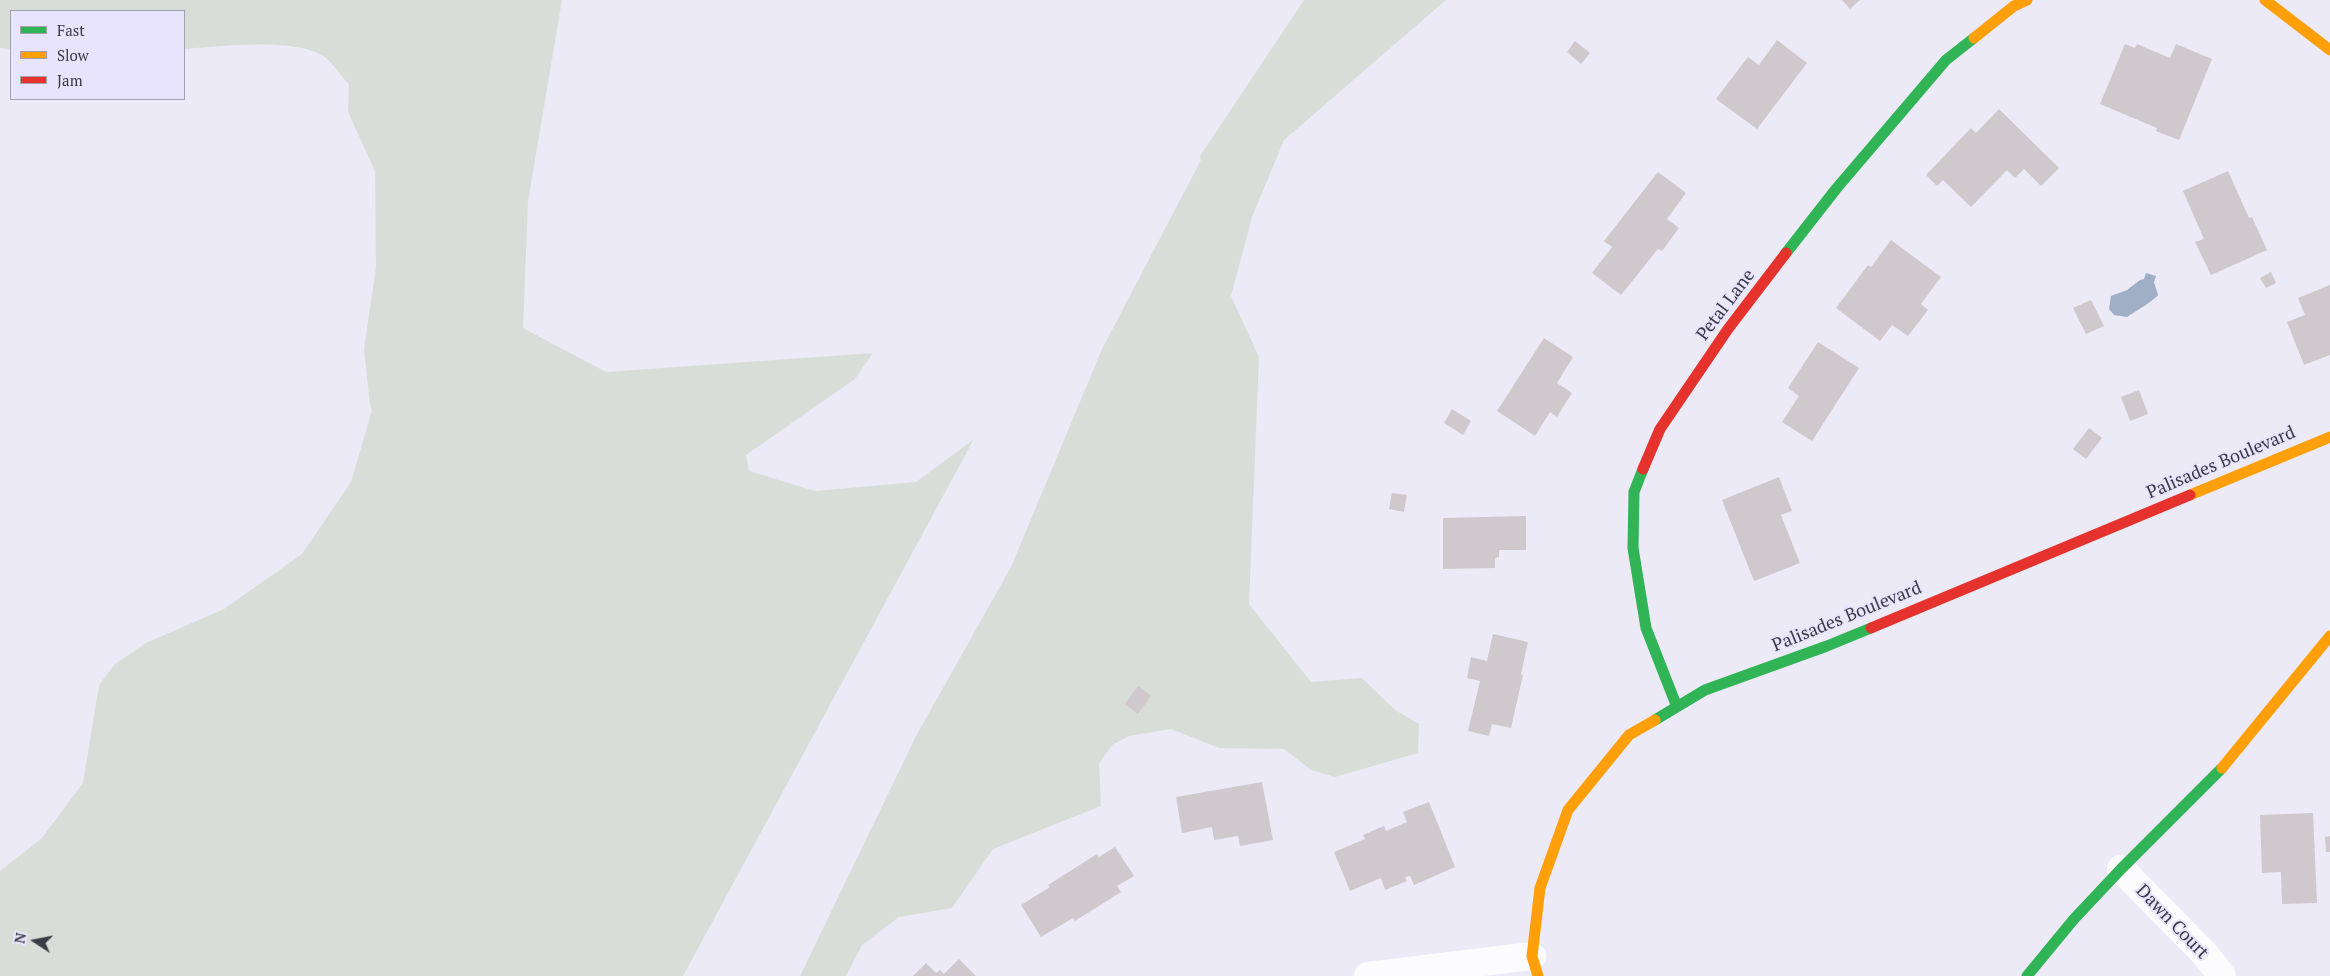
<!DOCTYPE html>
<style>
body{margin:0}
#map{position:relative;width:2330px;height:976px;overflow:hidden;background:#eceaf7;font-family:"PT Serif",serif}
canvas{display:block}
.legend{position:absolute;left:10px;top:10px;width:175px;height:90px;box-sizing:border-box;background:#e8e4fd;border:1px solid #a3a0b3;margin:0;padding:6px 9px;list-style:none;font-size:15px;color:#3c3a44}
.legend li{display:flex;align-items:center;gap:10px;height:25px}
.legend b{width:25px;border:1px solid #a3a0b3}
.north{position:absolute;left:10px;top:916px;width:50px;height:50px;-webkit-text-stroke:4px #e8e4fd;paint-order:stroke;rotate:281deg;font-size:14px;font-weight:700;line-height:20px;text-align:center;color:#3c3a44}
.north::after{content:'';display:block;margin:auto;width:18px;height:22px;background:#3c3a44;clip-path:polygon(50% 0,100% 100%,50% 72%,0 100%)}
</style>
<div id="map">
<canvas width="2330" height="976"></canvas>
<ul class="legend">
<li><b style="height:6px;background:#30b455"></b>Fast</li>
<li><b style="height:6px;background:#ff9f0a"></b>Slow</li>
<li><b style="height:6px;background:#e5322d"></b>Jam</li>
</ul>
<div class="north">N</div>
</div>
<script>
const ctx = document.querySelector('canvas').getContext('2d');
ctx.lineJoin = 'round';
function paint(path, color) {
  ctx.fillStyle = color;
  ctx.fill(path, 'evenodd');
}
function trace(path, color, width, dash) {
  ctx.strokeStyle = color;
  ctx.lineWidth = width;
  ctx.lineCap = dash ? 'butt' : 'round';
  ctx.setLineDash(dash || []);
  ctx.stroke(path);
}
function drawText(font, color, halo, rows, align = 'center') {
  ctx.font = font + ' "PT Serif",serif';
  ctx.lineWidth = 4;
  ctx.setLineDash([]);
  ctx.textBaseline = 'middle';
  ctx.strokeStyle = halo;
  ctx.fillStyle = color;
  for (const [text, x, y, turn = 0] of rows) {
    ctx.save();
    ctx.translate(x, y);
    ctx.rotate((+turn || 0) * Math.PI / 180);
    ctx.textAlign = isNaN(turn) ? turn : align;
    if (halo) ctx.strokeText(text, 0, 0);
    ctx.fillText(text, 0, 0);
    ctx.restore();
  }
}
paint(new Path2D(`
 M0 0H562L528 202 523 328 606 372 873 353 855 379 746 455 749 471 815 491 916 482 974 439 683 976H0V871L42 838 83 783 99 685 115 664 146 643 224 609 302 554 351 482 372 410 370 406 364 349 376 267 375 171 348 112 349 85C342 77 335 66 327 59 300 36 218 47 184 49V11H11V49L0 48Z
 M1304 0H1446L1284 140 1252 217 1231 296 1259 357 1249 604 1311 682 1362 678 1395 710 1419 724 1418 753 1335 777 1311 770 1284 749 1219 748 1171 729 1129 736 1112 745 1099 764 1101 806 993 849 952 908 899 917 862 945 846 976H800L916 736 1011 567 1102 349 1201 160 1200 156Z`), '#d8ded7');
paint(new Path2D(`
 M2146 273 2156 276 2154 282 2158 295C2156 299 2132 314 2127 317L2114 315 2109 309 2111 296 2127 290 2140 280 2144 279Z`), '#a0aec6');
paint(new Path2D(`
 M1842 0H1860L1850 9Z
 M1777 40 1807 63 1757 129 1716 99 1748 57 1759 65Z
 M1575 41 1590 53 1581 64 1567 52Z
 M2125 44 2135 48 2137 44 2170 58 2176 44 2212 59 2179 140 2156 131 2157 128 2100 104Z
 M1999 109 2059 168 2041 186 2024 169 2015 178 2007 170 1971 207 1943 180 1937 186 1926 175 1971 128 1976 133Z
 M2228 171 2249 218 2252 217 2267 250 2211 275 2195 242 2204 239 2183 191Z
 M1658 172 1686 193 1667 219 1679 228 1662 251 1658 249 1621 295 1592 273 1612 247 1604 241Z
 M1891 240 1941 277 1921 304 1928 310 1908 336 1892 325 1880 341 1836 308 1868 265 1871 267Z
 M2271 272 2276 283 2266 288 2260 278Z
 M2330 285V355L2304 365 2287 322 2305 315 2298 298Z
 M2091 300 2104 326 2086 334 2073 308Z
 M1544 338 1573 357 1557 383 1572 393 1557 417 1550 412 1535 436 1497 411Z
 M1818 342 1859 368 1812 441 1782 422 1799 396 1788 388Z
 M2139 390 2148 414 2130 421 2121 397Z
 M1452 409 1471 421 1463 435 1444 423Z
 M2089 428 2102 438 2086 459 2073 449Z
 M1779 477 1792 511 1781 515 1800 563 1754 581 1722 500Z
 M1392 493 1407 495 1404 512 1389 509Z
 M1526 516V550H1499V557L1495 558V568L1443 569V518Z
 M1493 634 1528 642 1521 674 1523 675 1511 728 1492 724 1489 736 1468 731 1480 681 1467 678 1471 657 1487 661Z
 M1138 686 1151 696 1138 714 1125 704Z
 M1262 782 1273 840 1240 846 1238 836 1214 840 1212 827 1182 833 1176 797Z
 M1429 802 1455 867 1414 885 1410 876 1405 877 1407 881 1385 890 1381 878 1350 891 1334 852 1365 839 1363 835 1384 826 1386 831 1407 822 1403 812Z
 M2313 813 2317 903 2282 904 2281 872 2262 873 2260 815Z
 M2330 836V852H2326L2325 837Z
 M1115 847 1134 876 1117 886 1121 892 1075 921 1073 918 1041 937 1021 905 1050 887 1048 885 1097 854 1099 857Z
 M959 959 976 976H913L926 963 936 973 940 970 944 974Z`), '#cfc8cd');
trace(new Path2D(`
 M2121 869 2205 954 2222 976
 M1368 976 1532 956`), '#fcfcfe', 28);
trace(new Path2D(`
 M1786 253 1836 189 1946 60 1974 38
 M1643 469 1634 492 1633 548 1646 628 1677 707
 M1655 720 1705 690 1827 646 1871 628
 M2027 976 2074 919 2121 869 2222 768`), '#30b455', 11);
trace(new Path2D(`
 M2265 0 2330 50
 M1974 38 2014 6 2027 0
 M2190 495 2330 437
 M2222 768 2330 636
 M1538 976 1532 956 1540 888 1568 810 1629 735 1655 720`), '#ff9f0a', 11);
trace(new Path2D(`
 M1643 469 1660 429 1728 329 1786 253
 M1871 628 2190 495`), '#e5322d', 11);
drawText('18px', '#3c3a44', '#e8e4fd', [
 ["Petal Lane",1726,305,-53],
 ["Palisades Boulevard",2221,463,-23],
 ["Palisades Boulevard",1847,617,-22],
 ["Dawn Court",2172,922,46]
]);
</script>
